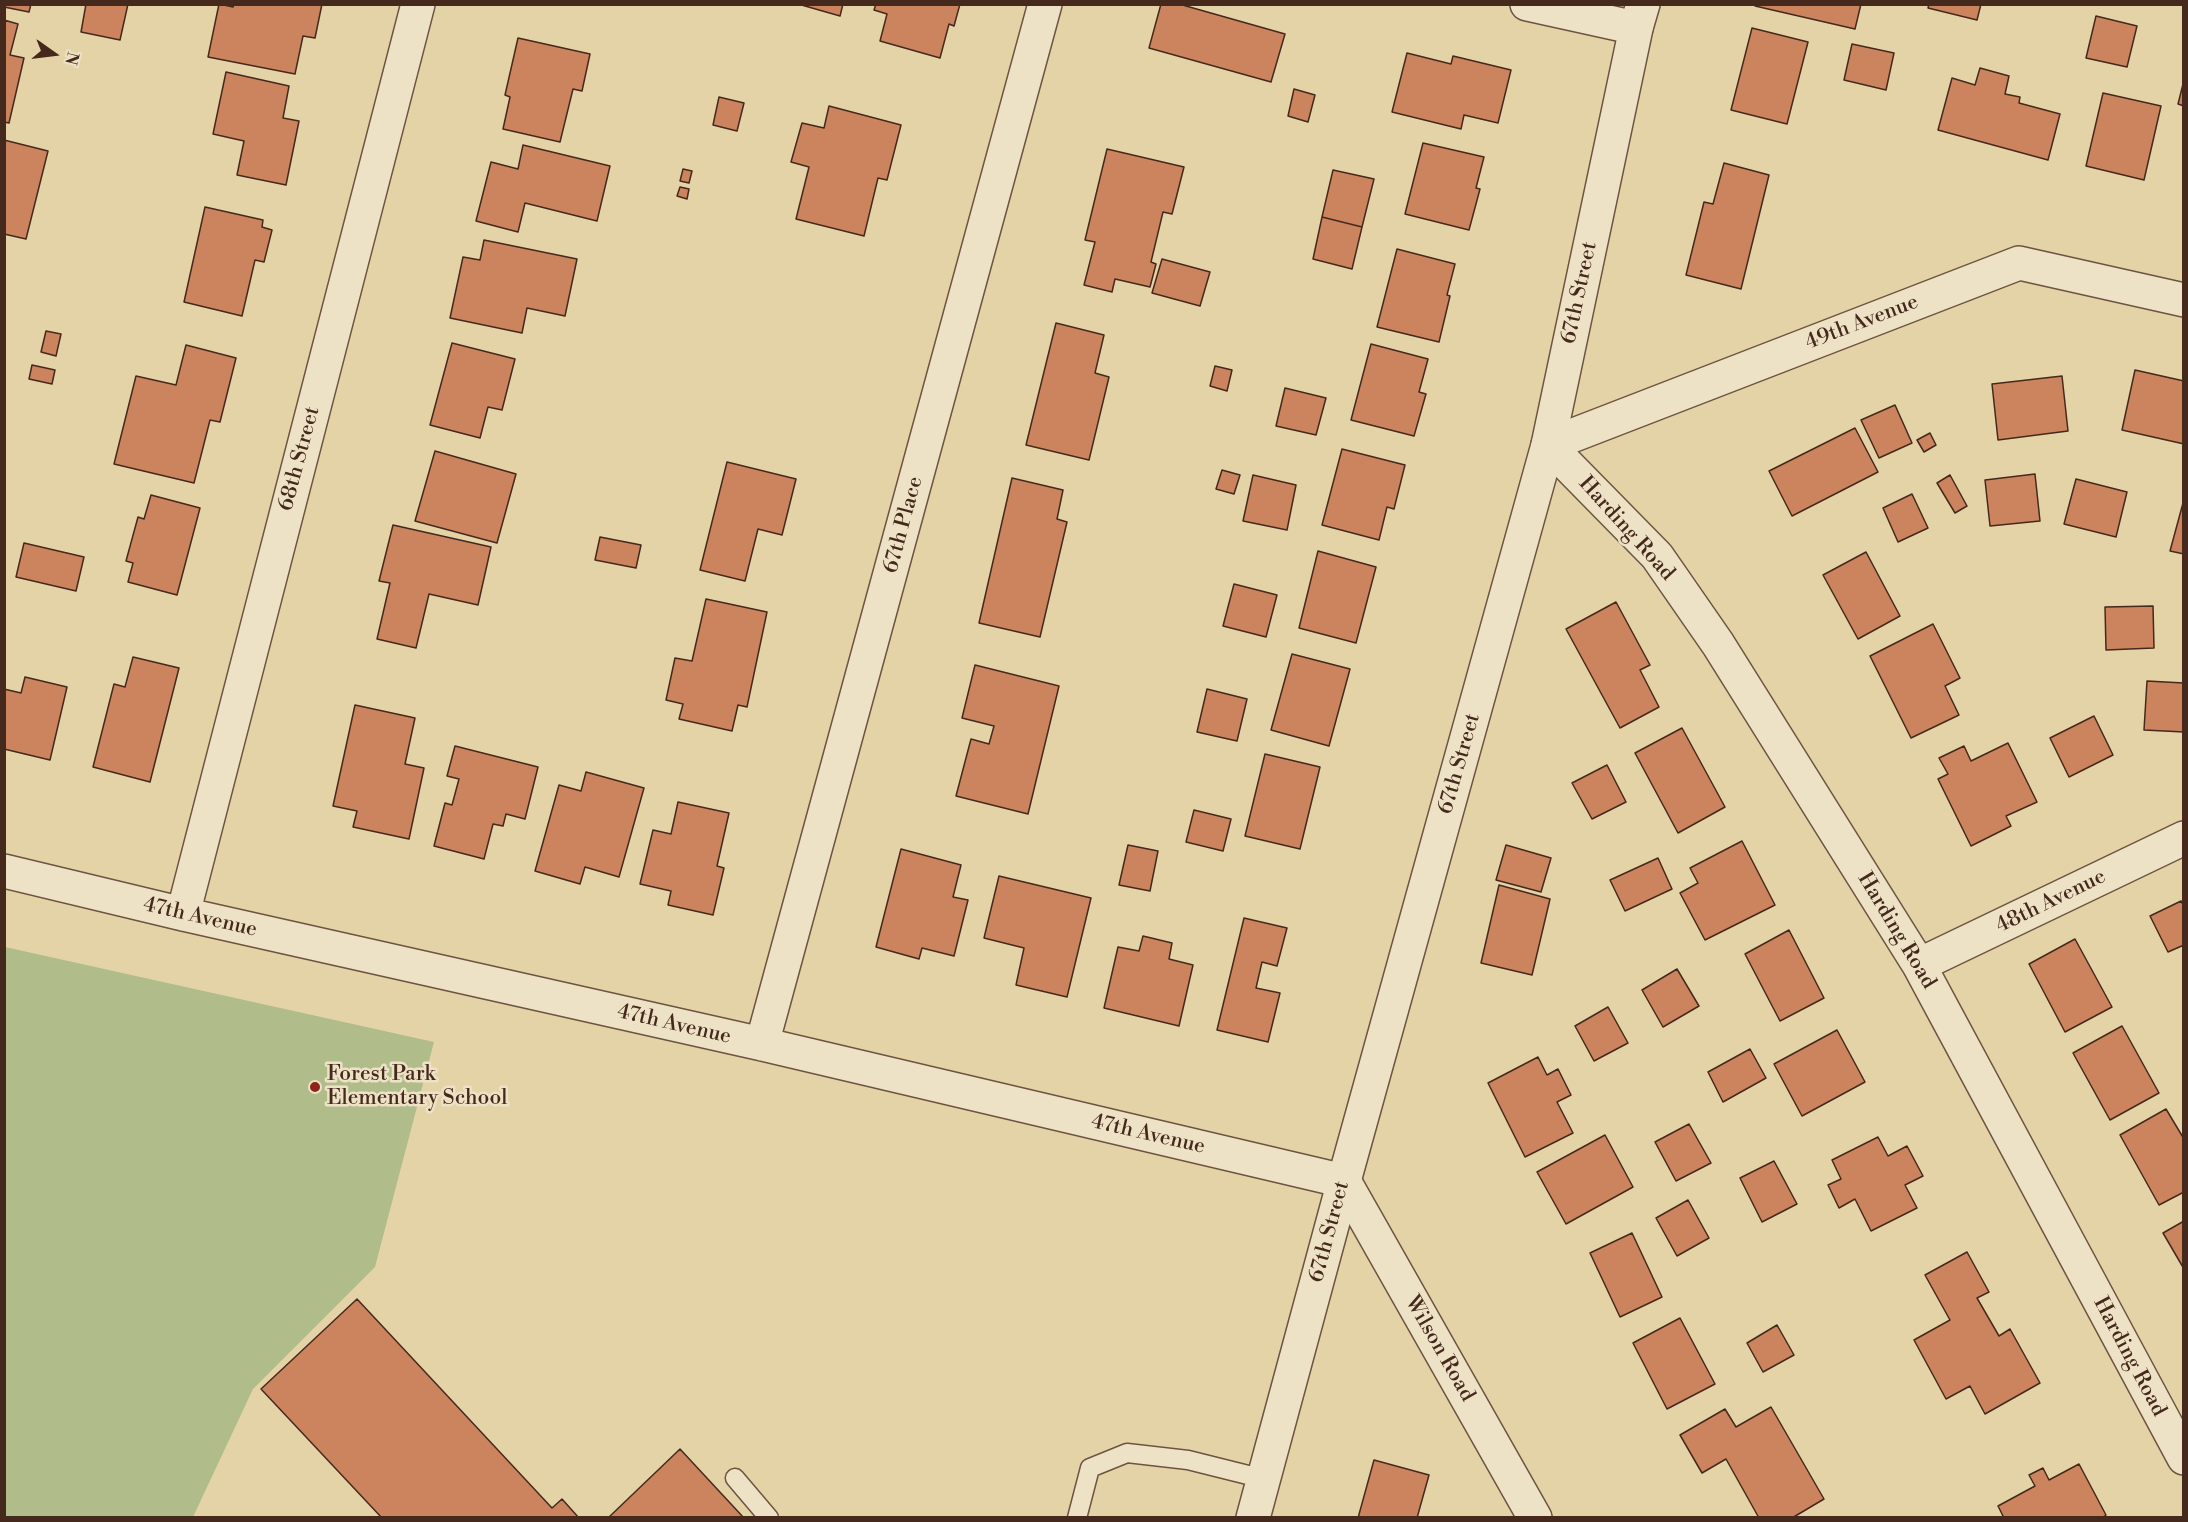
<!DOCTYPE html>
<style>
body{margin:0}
#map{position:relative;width:2188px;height:1522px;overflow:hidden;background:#e5d3a8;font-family:"Libre Bodoni",serif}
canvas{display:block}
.frame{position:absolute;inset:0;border:6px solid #45291d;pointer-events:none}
.north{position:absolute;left:24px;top:24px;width:60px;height:60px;-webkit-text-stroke:4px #eee2c6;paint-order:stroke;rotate:104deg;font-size:16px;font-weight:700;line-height:24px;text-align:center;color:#45291d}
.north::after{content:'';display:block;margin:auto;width:21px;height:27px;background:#45291d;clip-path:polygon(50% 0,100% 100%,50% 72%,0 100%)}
</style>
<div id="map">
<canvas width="2188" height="1522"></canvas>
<div class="frame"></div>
<div class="north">N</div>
</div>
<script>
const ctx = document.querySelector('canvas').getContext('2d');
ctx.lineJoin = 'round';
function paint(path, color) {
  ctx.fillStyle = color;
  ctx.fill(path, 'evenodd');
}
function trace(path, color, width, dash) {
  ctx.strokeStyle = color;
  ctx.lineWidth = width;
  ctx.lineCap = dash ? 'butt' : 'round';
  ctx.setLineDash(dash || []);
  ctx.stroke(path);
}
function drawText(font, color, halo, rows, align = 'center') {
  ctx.font = font + ' "Libre Bodoni",serif';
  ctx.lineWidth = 5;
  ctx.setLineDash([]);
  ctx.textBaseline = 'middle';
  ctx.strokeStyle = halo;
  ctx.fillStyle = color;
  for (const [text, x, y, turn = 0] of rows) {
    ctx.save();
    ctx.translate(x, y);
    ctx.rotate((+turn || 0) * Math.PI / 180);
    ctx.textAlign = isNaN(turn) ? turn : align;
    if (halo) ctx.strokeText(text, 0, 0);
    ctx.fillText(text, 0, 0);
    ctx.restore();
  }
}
paint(new Path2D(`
 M5 947 434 1042 375 1267 253 1389 193 1517H5Z`), '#b0bd8b');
const building = new Path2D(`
 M4 4H31L29 12 4 7Z
 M86 4H128L120 40 81 32Z
 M219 4 233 7 234 4H322L315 38 303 36 295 74 208 57Z
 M798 4H843L840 16Z
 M876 4H960L954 26 949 24 940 58 880 41 887 14 874 10Z
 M1161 4H1179L1285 34 1271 82 1149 48Z
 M1756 4H1861L1855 29 1755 6Z
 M1929 4H1981L1977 20 1928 8Z
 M2096 16 2137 26 2127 67 2086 58Z
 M4 20 18 24 10 55 24 58 9 123 4 122Z
 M1752 28 1808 42 1787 124 1731 110Z
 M518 38 590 54 582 91 573 89 560 142 503 129 510 97 505 95Z
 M1852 44 1894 53 1886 90 1844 80Z
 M1407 53 1451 64 1453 56 1511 70 1498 123 1464 115 1461 129 1392 112Z
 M1980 68 2009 76 2005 94 2020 97 2019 103 2060 114 2048 160 1938 130 1952 78 1975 85Z
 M226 72 289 86 283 118 299 121 286 185 237 175 244 141 213 134Z
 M2184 80V106L2178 104Z
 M1294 89 1315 95 1308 122 1288 116Z
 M2103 93 2161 106 2144 180 2086 166Z
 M719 97 744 103 737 131 713 125Z
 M829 106 901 125 887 180 878 178 864 236 796 219 809 167 791 162 802 123 824 128Z
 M4 140 48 151 26 239 4 234Z
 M1423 143 1484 157 1476 188 1480 189 1469 230 1405 214Z
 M523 145 610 166 597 221 525 203 518 232 476 221 491 162 518 169Z
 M1107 149 1184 167 1172 214 1163 212 1151 262 1156 264 1150 287 1115 279 1112 292 1084 285 1095 242 1085 240Z
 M1724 163 1769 175 1741 289 1686 275 1704 202 1713 204Z
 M683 169 692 171 689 183 680 181Z
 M1333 170 1374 179 1362 227 1322 217Z
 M680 187 689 189 687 199 677 196Z
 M205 207 263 220 262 227 272 230 264 262 255 260 242 316 184 302Z
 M1322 217 1362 227 1352 269 1313 259Z
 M484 240 577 259 565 316 527 308 522 333 450 318 463 257 480 260Z
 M1397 249 1455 264 1447 295 1450 296 1439 342 1377 327Z
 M1162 259 1210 272 1200 306 1152 293Z
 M1056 323 1104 335 1095 373 1109 377 1089 460 1026 445Z
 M46 331 61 334 56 356 41 352Z
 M452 343 515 359 502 410 488 407 480 438 430 425Z
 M1371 344 1428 359 1419 392 1426 394 1414 436 1351 420Z
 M186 345 236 358 220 422 210 420 194 483 114 464 136 376 176 385Z
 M32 365 55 370 52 384 29 379Z
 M1215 366 1232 370 1227 391 1210 386Z
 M2135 370 2184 381V444L2122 430Z
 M2062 376 2068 431 1998 440 1992 384Z
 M1285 388 1326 398 1316 435 1276 426Z
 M1895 405 1912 443 1879 458 1861 420Z
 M1855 428 1878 472 1792 516 1769 471Z
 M1930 433 1936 445 1924 452 1917 440Z
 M1342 449 1405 465 1394 509 1387 507 1379 540 1322 525Z
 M435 451 516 474 497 543 415 521Z
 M727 462 796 479 782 535 758 529 745 581 700 570Z
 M1222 470 1240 475 1234 494 1216 489Z
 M2035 474 2040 521 1990 526 1985 480Z
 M1253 475 1296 485 1287 530 1243 521Z
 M1950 475 1967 506 1955 513 1937 483Z
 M1012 478 1063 490 1057 519 1067 522 1040 637 979 623Z
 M2076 479 2127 492 2116 537 2064 524Z
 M1912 494 1928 528 1898 542 1883 508Z
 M151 495 200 508 177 595 128 582 133 563 126 561 138 517 144 519Z
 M2183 503H2184V554L2170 551Z
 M393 525 491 547 478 605 429 594 416 648 377 639 390 583 379 581Z
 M600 537 641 545 636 568 595 560Z
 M24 543 84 557 76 591 16 577Z
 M1318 551 1376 567 1356 643 1299 628Z
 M1866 552 1900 616 1858 639 1823 575Z
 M1234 584 1277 595 1266 637 1223 626Z
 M706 599 767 612 747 707 738 705 732 731 679 719 683 704 666 700 675 658 692 661Z
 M1616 602 1650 665 1640 670 1659 707 1620 728 1566 629Z
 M2153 606 2154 648 2106 650 2105 607Z
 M1933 624 1960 678 1945 686 1959 715 1911 738 1870 656Z
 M1292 654 1350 669 1329 746 1271 730Z
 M133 657 179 668 150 782 93 767 114 684 125 687Z
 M975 665 1059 686 1028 814 956 796 971 739 989 744 994 726 962 718Z
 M25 677 67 687 50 760 4 749V689L21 693Z
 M2147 681 2184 683V732L2144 730Z
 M1207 689 1247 699 1237 741 1197 732Z
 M355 705 415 718 405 764 424 768 409 839 353 827 357 811 333 806Z
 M2094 716 2113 755 2069 777 2050 738Z
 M1682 728 1725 807 1678 833 1635 753Z
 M2008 743 2037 802 2006 816 2011 826 1971 846 1938 779 1948 774 1939 758 1964 746 1971 761Z
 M455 746 538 767 525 819 506 814 503 826 493 824 484 859 434 846 445 803 452 805 459 779 447 776Z
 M1265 754 1320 767 1300 849 1245 836Z
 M1607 765 1626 802 1592 819 1572 783Z
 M586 772 644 788 619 877 585 867 580 884 535 871 559 785 581 791Z
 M678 802 729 813 717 866 724 868 713 915 668 905 671 891 640 884 653 830 671 834Z
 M1194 810 1231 819 1223 851 1186 842Z
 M1742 841 1775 905 1705 940 1680 893 1698 883 1690 868Z
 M1128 845 1158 851 1150 891 1119 885Z
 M1506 845 1551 858 1541 892 1496 880Z
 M901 849 961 865 953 897 968 900 954 956 922 948 919 959 876 947Z
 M1658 858 1672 889 1625 911 1610 880Z
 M999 876 1091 898 1067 997 1016 985 1024 948 984 938Z
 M1499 885 1550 899 1532 975 1481 963Z
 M2181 901 2184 906V945L2168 952 2150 916Z
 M1244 918 1287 928 1277 966 1262 962 1256 988 1280 993 1268 1042 1217 1030Z
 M1789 930 1824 998 1780 1021 1745 954Z
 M1143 936 1172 943 1169 959 1193 965 1179 1026 1104 1008 1118 947 1139 951Z
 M2075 939 2112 1007 2065 1032 2029 964Z
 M1677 969 1699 1006 1663 1027 1642 990Z
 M1608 1007 1628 1043 1594 1061 1575 1026Z
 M2122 1026 2159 1093 2110 1120 2073 1053Z
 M1837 1030 1865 1082 1802 1116 1774 1064Z
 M1750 1049 1766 1078 1723 1102 1708 1072Z
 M1538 1057 1547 1075 1558 1069 1571 1095 1557 1102 1573 1133 1525 1157 1488 1083Z
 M2166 1109 2184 1139V1192L2159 1205 2120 1135Z
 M1689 1124 1711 1163 1676 1181 1655 1142Z
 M1605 1135 1633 1187 1566 1224 1537 1172Z
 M1878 1137 1888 1156 1907 1146 1923 1176 1905 1185 1917 1208 1871 1231 1855 1199 1839 1208 1828 1185 1841 1179 1832 1160Z
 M1774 1161 1797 1204 1762 1222 1740 1178Z
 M1688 1200 1709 1238 1677 1256 1656 1218Z
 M2184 1221V1269L2163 1233Z
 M1632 1233 1662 1297 1620 1317 1590 1253Z
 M1967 1252 1989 1292 1977 1298 1999 1336 2010 1329 2040 1383 1985 1414 1970 1386 1946 1399 1914 1340 1950 1320 1925 1275Z
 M357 1299 552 1508 562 1499 579 1518H382L261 1389Z
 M1680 1318 1715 1384 1667 1409 1633 1343Z
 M1777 1325 1794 1355 1763 1372 1747 1343Z
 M1771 1407 1824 1499 1792 1518H1759L1726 1459 1702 1473 1680 1435 1725 1409 1736 1427Z
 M680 1449 744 1518H608Z
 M1374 1460 1429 1475 1417 1518H1358Z
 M2079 1464 2106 1515 2102 1518H2004L1998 1506 2035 1486 2029 1475 2043 1468 2049 1480Z`);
paint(building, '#cb845e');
trace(building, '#45291d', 1.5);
const service = new Path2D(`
 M735 1478 769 1518
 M1077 1518 1090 1468 1127 1453 1188 1460 1264 1479`);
const minor = new Path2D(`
 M1527 4 1636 28
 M2184 300 2019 263 1548 445 1657 556 1718 644 1919 965 2184 1458
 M4 871 183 914 762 1044 1344 1181 1535 1518
 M183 914 418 4
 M1919 965 2184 838
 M762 1044 1045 4`);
const tertiary = new Path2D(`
 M1253 1518 1344 1181 1548 445 1636 28 1643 4`);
trace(service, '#6d5440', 21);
trace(minor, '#6d5440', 36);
trace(tertiary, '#6d5440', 36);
trace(service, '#eee2c6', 18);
trace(minor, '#eee2c6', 33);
trace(tertiary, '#eee2c6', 33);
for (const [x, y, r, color] of [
 [315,1087,6,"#8f2418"]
]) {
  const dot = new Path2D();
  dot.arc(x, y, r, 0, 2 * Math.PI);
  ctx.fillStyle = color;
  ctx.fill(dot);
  trace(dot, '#eee2c6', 2);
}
drawText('21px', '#45291d', '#eee2c6', [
 ["67th Street",1580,293,-78],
 ["49th Avenue",1862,323,-21],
 ["68th Street",300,459,-75],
 ["67th Place",904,525,-75],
 ["Harding Road",1626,529,48],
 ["67th Street",1460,764,-74],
 ["48th Avenue",2051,902,-26],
 ["47th Avenue",200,918,13],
 ["Harding Road",1896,931,59],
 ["47th Avenue",674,1025,13],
 ["47th Avenue",1148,1135,13],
 ["67th Street",1330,1232,-75],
 ["Wilson Road",1439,1349,60],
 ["Harding Road",2129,1357,62]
]);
drawText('21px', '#45291d', '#eee2c6', [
 ["Forest Park",327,1075],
 ["Elementary School",327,1099]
], 'left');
</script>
